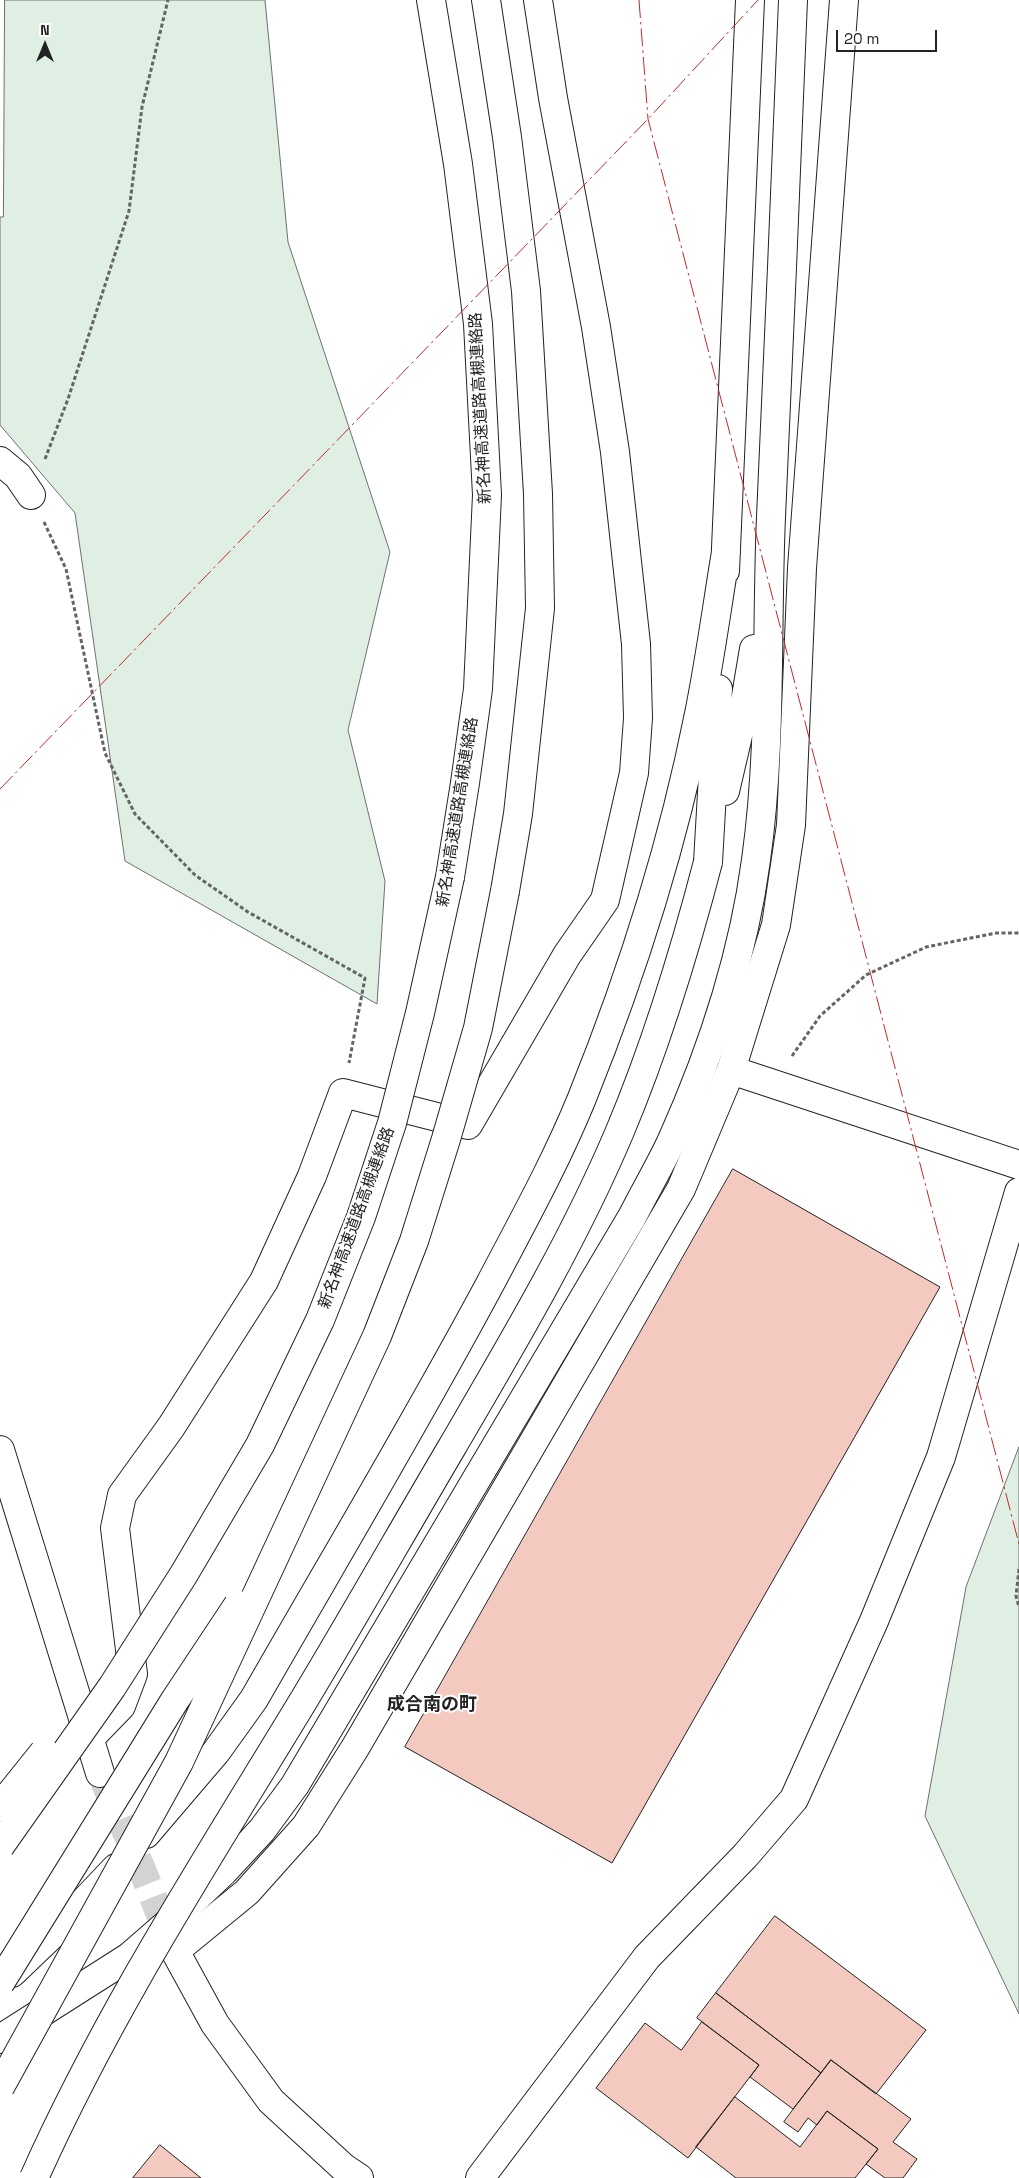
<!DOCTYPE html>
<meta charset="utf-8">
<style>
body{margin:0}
#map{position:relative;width:1019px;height:2178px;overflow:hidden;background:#fff;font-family:"Space Grotesk",sans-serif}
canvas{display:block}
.north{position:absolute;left:20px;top:20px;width:50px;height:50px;-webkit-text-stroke:4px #fff;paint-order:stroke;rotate:0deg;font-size:14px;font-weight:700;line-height:20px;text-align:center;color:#222}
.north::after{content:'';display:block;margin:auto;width:18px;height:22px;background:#222;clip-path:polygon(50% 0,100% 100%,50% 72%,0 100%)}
.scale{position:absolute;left:836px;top:30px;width:101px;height:22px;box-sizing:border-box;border:2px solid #222;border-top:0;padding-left:6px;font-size:15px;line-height:18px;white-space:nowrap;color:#222;-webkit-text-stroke:4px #fff;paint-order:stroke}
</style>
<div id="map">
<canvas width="1019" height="2178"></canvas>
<div class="north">N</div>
<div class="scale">20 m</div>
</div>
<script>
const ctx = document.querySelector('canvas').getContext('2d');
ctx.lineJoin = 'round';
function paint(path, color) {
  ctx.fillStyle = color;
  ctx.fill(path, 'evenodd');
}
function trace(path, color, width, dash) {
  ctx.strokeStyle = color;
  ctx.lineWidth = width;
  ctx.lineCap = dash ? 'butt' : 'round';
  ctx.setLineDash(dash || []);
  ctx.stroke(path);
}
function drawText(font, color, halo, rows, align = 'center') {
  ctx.font = font + ' "Space Grotesk","Noto Sans JP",sans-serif';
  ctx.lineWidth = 4;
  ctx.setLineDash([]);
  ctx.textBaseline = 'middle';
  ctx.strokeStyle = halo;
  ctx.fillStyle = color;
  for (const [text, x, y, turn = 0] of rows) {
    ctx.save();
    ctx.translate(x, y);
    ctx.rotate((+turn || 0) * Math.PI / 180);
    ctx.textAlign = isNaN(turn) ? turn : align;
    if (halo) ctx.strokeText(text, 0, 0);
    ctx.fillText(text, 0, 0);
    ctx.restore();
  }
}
const green = new Path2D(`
 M5 0H265L288 242 390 552 348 730 385 881 377 1004 125 861 75 513 0 425V217H3Z
 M1019 1447V2014L925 1816 966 1587Z`);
paint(green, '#e0efe3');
trace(green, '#6f6f6f', 1);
const building = new Path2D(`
 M733 1169 940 1287 612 1863 405 1747Z
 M775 1916 926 2030 876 2094 831 2060 821 2073 716 1993Z
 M716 1993 821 2073 793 2109 750 2077 759 2065 697 2018Z
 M702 2022 759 2065 688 2158 596 2088 645 2023 681 2050Z
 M831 2060 911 2119 893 2142 917 2159 903 2178H885L866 2164 878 2149 827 2111 817 2125 808 2118 798 2132 784 2122Z
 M735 2097 800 2147 827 2111 878 2149 855 2178H736L696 2147Z
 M160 2145 201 2178H133Z`);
paint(building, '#f3c9c0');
trace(building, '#222', 1);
trace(new Path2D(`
 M104 1781 141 1867 173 1947`), '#d3d3d3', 28, [28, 14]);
const minor = new Path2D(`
 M0 461 18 476 31 495
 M731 1070 1019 1165
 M0 1450 100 1773
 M90 1738 121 1706 133 1674 115 1528 122 1495 171 1427 264 1281 312 1176 343 1093 468 1125 567 955 605 900 634 773 638 718 636 644 615 452 596 327 553 98 538 0
 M359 2178 344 2168 271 2101 215 2024 175 1951 247 1892 306 1826 355 1748 681 1189 731 1070 776 925 791 825 802 568 844 0
 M480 2178 647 1957 745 1856 794 1799 874 1621 941 1457 1019 1192`);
const highway = new Path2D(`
 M431 0 458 164 478 324 487 495 478 689 465 783 450 877
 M486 0 507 137 526 291 538 494 540 608 518 814 505 891
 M725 571 750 0
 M725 791 743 714 754 649
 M708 862 718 689
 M146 1834 216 1752 254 1699C333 1561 415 1424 490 1284 522 1223 556 1162 582 1098 632 974 673 845 699 714 710 660 717 606 726 552
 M12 1973 59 1928 116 1868
 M0 2039 129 1957 183 1910 224 1871 262 1830 295 1785 632 1217C645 1191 660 1166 672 1140 712 1051 743 957 756 860 772 747 766 631 771 517 779 345 786 172 793 0`);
trace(minor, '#222', 30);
trace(highway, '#222', 30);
trace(new Path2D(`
 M45 459 68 399 129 211 142 107 168 0
 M44 522 66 569 105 753 135 814 195 875 248 912 365 978 349 1063
 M792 1056 820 1016 866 975 926 947 996 933H1019
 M1019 1569 1016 1596 1019 1607`), '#646464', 3, [4, 2.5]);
trace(minor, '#fff', 28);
trace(highway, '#fff', 28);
const highwayBridge = new Path2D(`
 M0 1807 44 1752
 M0 1846 112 1687 184 1574 260 1445 320 1320 361 1217 392 1123 420 1013 450 877
 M0 1983 175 1700 238 1605
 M0 2087 179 1762 377 1336 414 1241 446 1139 478 1028 505 891
 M34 2178C109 2010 210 1855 305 1698 355 1615 403 1530 452 1447 512 1344 574 1240 620 1131 657 1043 684 954 708 862`);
trace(highwayBridge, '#222', 30, []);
trace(highwayBridge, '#fff', 28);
trace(new Path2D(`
 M639 0 648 119 1019 1544
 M0 789 648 119 758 0`), '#c62828', 1, [18, 4, 2.5, 4]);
drawText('16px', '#222', '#fff', [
 ["新名神高速道路高槻連絡路",481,408,-93],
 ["新名神高速道路高槻連絡路",458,812,-81],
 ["新名神高速道路高槻連絡路",357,1218,-70]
]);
drawText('bold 18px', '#222', '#fff', [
 ["成合南の町",432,1705]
]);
</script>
